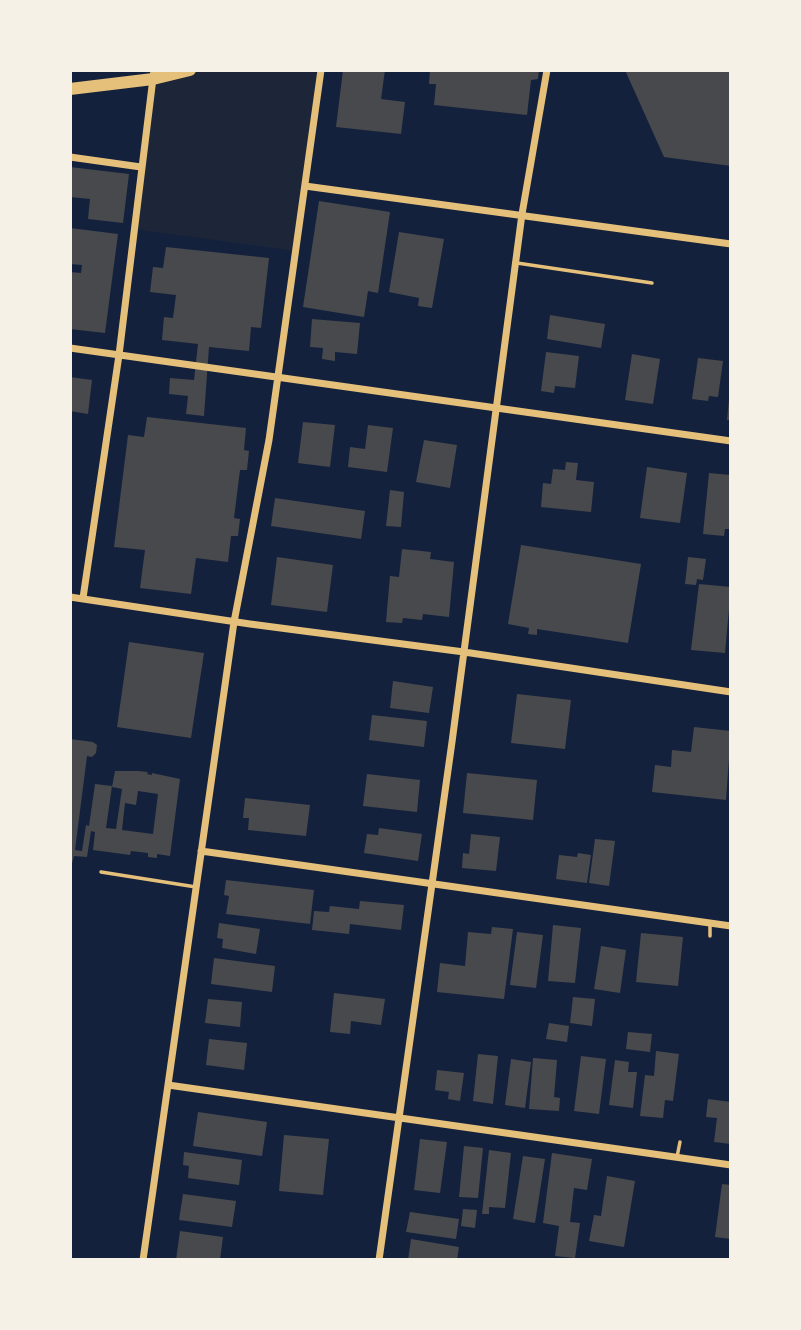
<!DOCTYPE html>
<style>
body{margin:0}
#map{position:relative;width:801px;height:1330px;overflow:hidden;background:#14213d;font-family:"Work Sans",sans-serif}
canvas{display:block}
.frame{position:absolute;inset:0;border:72px solid #f6f1e7;pointer-events:none}
</style>
<div id="map">
<canvas width="801" height="1330"></canvas>
<div class="frame"></div>
</div>
<script>
const ctx = document.querySelector('canvas').getContext('2d');
ctx.lineJoin = 'round';
function paint(path, color) {
  ctx.fillStyle = color;
  ctx.fill(path, 'evenodd');
}
function trace(path, color, width, dash) {
  ctx.strokeStyle = color;
  ctx.lineWidth = width;
  ctx.lineCap = dash ? 'butt' : 'round';
  ctx.setLineDash(dash || []);
  ctx.stroke(path);
}
paint(new Path2D(`
 M190 70H321L295 251 134 229 153 79Z`), '#1d2539');
paint(new Path2D(`
 M343 70H385L381 99 405 102 401 134 336 127Z
 M430 70H539L538 79 531 80 527 115 434 105 436 84H429Z
 M625 70H731V166L664 157Z
 M70 167 129 174 123 223 88 219 90 199 70 197Z
 M319 201 390 212 378 293 368 291 364 317 303 307Z
 M70 228 118 234 105 333 70 329V272L81 273 82 265 70 264Z
 M399 232 444 239 432 308 418 306 419 298 389 292Z
 M166 247 269 258 261 328 251 327 249 351 209 347 204 416 186 414 188 396 169 394 170 378 194 380 198 344 162 340 164 317 173 318 176 295 150 292 153 267 163 268Z
 M550 315 605 324 601 348 547 339Z
 M312 319 360 323 357 354 335 352V361L322 359 323 348 310 347Z
 M546 352 579 356 575 388 555 386 554 393 541 391Z
 M632 354 660 359 653 404 625 400Z
 M698 358 723 361 718 397 709 396 708 401 692 399Z
 M70 377 92 380 88 414 70 411Z
 M729 400H731V420H727Z
 M147 417 246 428 244 450 249 451 247 470H240L234 518 240 519 238 536H231L228 562 196 558 191 594 140 588 145 550 114 547 128 435 144 437Z
 M303 422 335 425 330 467 298 463Z
 M368 425 393 428 387 472 348 467 350 447 365 449Z
 M424 440 457 445 450 488 416 482Z
 M566 462 578 463 576 480 594 482 591 512 541 507 543 483 551 484 553 469 565 470Z
 M647 467 687 473 680 523 640 518Z
 M709 473 731 475V529H725L724 536 703 534Z
 M390 490 404 492 401 527 386 526Z
 M275 498 365 511 361 539 271 526Z
 M521 545 641 564 628 643 537 629V635L528 634 529 628 508 624Z
 M402 549 431 552 430 559 454 562 449 617 423 614 422 620 403 618 402 623 386 622 390 576 399 577Z
 M277 557 333 565 327 612 271 605Z
 M688 557 706 559 703 580 697 579 696 585 685 584Z
 M699 584 731 587 725 653 691 650Z
 M129 642 204 653 191 738 117 727Z
 M393 681 433 687 429 713 390 708Z
 M517 694 571 700 565 749 511 743Z
 M372 715 427 721 424 747 369 740Z
 M694 727 731 731 726 800 652 792 655 765 671 767 672 750 691 752Z
 M70 739 93 742 97 745 96 753 92 757 87 756 75 850 82 851 86 825 89 826 95 784 112 786 106 828 116 829 122 789 112 787 115 771H138L148 772 147 774 152 775V773L180 779 170 856 157 854V858L148 857V853L131 851 130 855 93 850 95 832 91 831 87 857 74 856 70 871ZM138 791 158 794 153 834 122 830 125 803 136 805Z
 M467 773 537 780 533 820 463 813Z
 M367 774 420 780 417 812 363 806Z
 M245 798 310 805 306 836 248 830 249 818H243Z
 M379 828 422 834 418 861 364 853 367 834 378 835Z
 M471 834 500 837 496 871 462 868 463 853 469 854Z
 M595 839 615 841 609 886 589 883Z
 M578 853 591 855 587 883 556 879 559 855 577 857Z
 M226 880 314 890 310 924 226 914 229 896 224 895Z
 M360 901 404 905 401 930 350 924 349 934 312 930 314 911 329 912 330 906 359 909Z
 M219 923 260 929 256 954 222 948 223 939 217 938Z
 M553 925 581 928 575 983 548 981Z
 M492 927 513 929 504 999 437 992 440 963 465 966 468 932 491 934Z
 M517 932 543 935 536 988 510 985Z
 M641 933 683 937 678 986 636 982Z
 M601 946 626 950 620 993 594 989Z
 M214 958 275 966 272 992 211 984Z
 M334 993 385 999 381 1025 351 1021 350 1034 330 1032Z
 M573 997 595 999 592 1026 570 1023Z
 M208 999 242 1002 240 1027 205 1023Z
 M549 1023 569 1026 567 1042 546 1039Z
 M628 1032 652 1034 650 1052 626 1049Z
 M209 1039 247 1043 244 1070 206 1065Z
 M656 1051 679 1054 673 1101 665 1100 663 1118 640 1116 645 1075 654 1076Z
 M478 1054 498 1056 493 1104 473 1101Z
 M581 1056 606 1059 599 1114 574 1111Z
 M533 1058 557 1060 554 1097 560 1098 559 1111 529 1109Z
 M511 1059 531 1062 525 1108 505 1105Z
 M615 1060 629 1062 628 1072H637L633 1108 609 1105Z
 M437 1070 464 1073 460 1101 448 1099 449 1092 435 1090Z
 M708 1099 731 1102V1144L714 1142 717 1118 706 1117Z
 M198 1112 267 1122 262 1156 193 1146Z
 M284 1135 329 1139 323 1195 279 1191Z
 M420 1139 447 1142 440 1193 414 1190Z
 M464 1146 483 1148 478 1198 459 1197Z
 M489 1150 511 1153 505 1208 489 1207V1214H482Z
 M184 1152 242 1160 239 1185 188 1178 189 1166 183 1165Z
 M552 1153 592 1159 587 1190 574 1188 570 1222 580 1223 575 1258 555 1256 559 1226 543 1223Z
 M523 1156 545 1159 535 1223 513 1219Z
 M607 1176 635 1181 624 1247 589 1241 594 1215 601 1216Z
 M722 1184 731 1185V1239L715 1237Z
 M183 1194 236 1201 232 1227 179 1220Z
 M463 1209 477 1210 475 1228 461 1226Z
 M410 1212 459 1219 456 1239 406 1232Z
 M180 1231 223 1237 220 1260H176Z
 M411 1239 459 1247 457 1260H408Z`), '#48494c');
trace(new Path2D(`
 M517 263 652 283
 M101 872 196 887
 M710 936V925
 M677 1157 680 1142`), '#e5c07b', 3.5);
trace(new Path2D(`
 M70 157 141 167
 M305 186 731 244
 M70 348 731 441
 M70 597 250 624 464 652 731 692
 M83 598 119 355 154 70
 M201 851 731 926
 M168 1085 731 1165
 M143 1260 234 622 269 440 321 70
 M379 1260 452 742 522 214 547 70`), '#e5c07b', 7);
trace(new Path2D(`
 M70 89 153 79 190 70`), '#e5c07b', 12);
</script>
